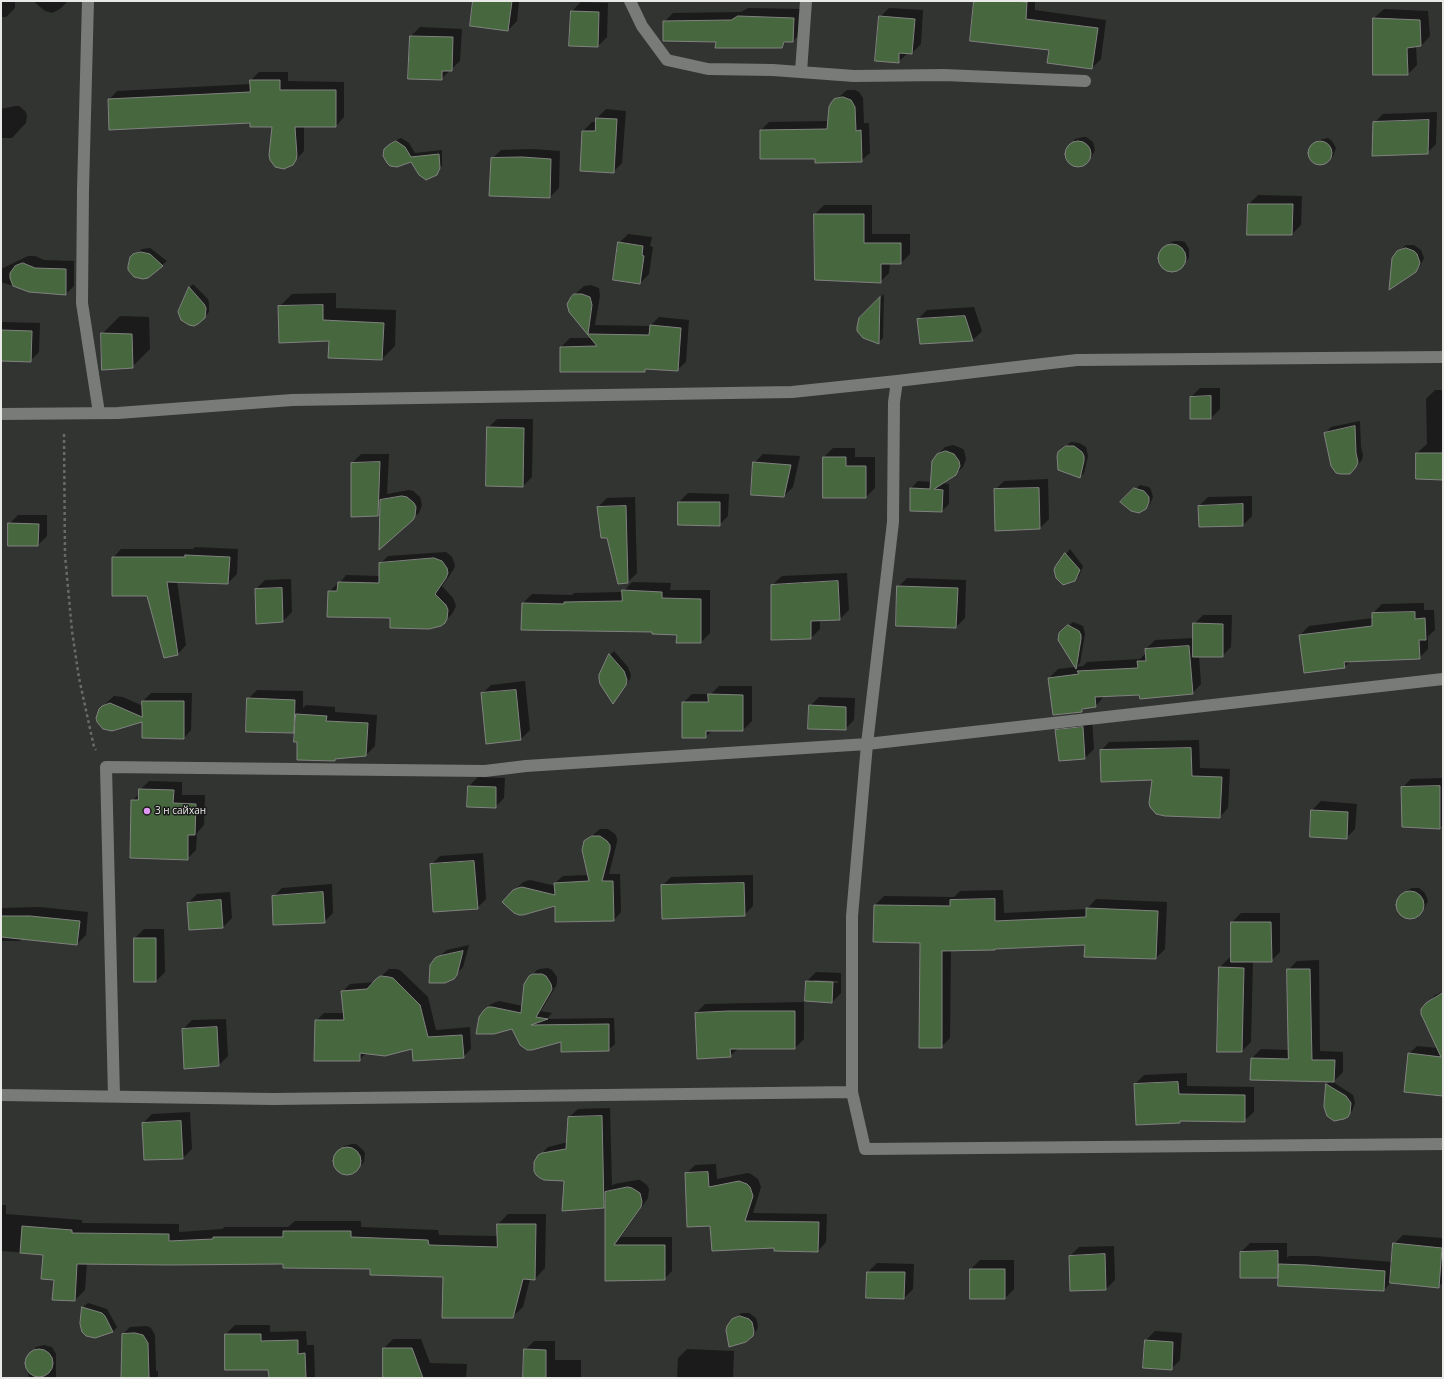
<!DOCTYPE html>
<meta charset="utf-8">
<style>
body{margin:0}
#map{position:relative;width:1444px;height:1379px;overflow:hidden;background:#323431;font-family:"Open Sans",sans-serif}
canvas{display:block}
.frame{position:absolute;inset:0;border:2px solid #e9eae8;pointer-events:none}
</style>
<div id="map">
<canvas width="1444" height="1379"></canvas>
<div class="frame"></div>
</div>
<script>
const ctx = document.querySelector('canvas').getContext('2d');
ctx.lineJoin = 'round';
function paint(path, color) {
  ctx.fillStyle = color;
  ctx.fill(path, 'evenodd');
}
function trace(path, color, width, dash) {
  ctx.strokeStyle = color;
  ctx.lineWidth = width;
  ctx.lineCap = dash ? 'butt' : 'round';
  ctx.setLineDash(dash || []);
  ctx.stroke(path);
}
function drawText(font, color, halo, rows, align = 'center') {
  ctx.font = font + ' "Open Sans",sans-serif';
  ctx.lineWidth = 3;
  ctx.setLineDash([]);
  ctx.textBaseline = 'middle';
  ctx.strokeStyle = halo;
  ctx.fillStyle = color;
  for (const [text, x, y, turn = 0] of rows) {
    ctx.save();
    ctx.translate(x, y);
    ctx.rotate((+turn || 0) * Math.PI / 180);
    ctx.textAlign = isNaN(turn) ? turn : align;
    if (halo) ctx.strokeText(text, 0, 0);
    ctx.fillText(text, 0, 0);
    ctx.restore();
  }
}
paint(new Path2D(`
 M1 1H15V8L6 17H1Z
 M33 1H68L60 9 52 13 45 11Z
 M474 1H519L517 21 508 30Z
 M975 1H1035V10L1106 20 1101 59 1092 68 1050 49Z
 M581 2 608 3 607 37 598 46 572 11Z
 M748 8 802 9V32L793 41H787L781 47 717 41 664 22 673 13 741 12Z
 M889 8 923 10 921 44 912 53H908L898 62 880 17Z
 M1384 9 1428 11 1430 36 1421 46H1416L1417 65 1408 74 1374 18Z
 M420 27 462 29 460 61 441 79 411 36Z
 M259 72H288V81L344 82V117L336 126H304V151L292 164 273 126 109 100 117 91 251 84V80Z
 M847 90H855L859 92 863 98 864 123H869L870 153 861 161 816 158 761 130 769 122 829 121 832 103Z
 M15 106H19L25 111 27 115 26 123 12 138H1V109Z
 M606 109 626 111 622 163 613 172 583 131 592 122H597V118Z
 M1437 112 1436 144 1427 153 1374 123 1383 114Z
 M1083 137H1086L1093 142 1095 150 1091 158 1086 162 1079 166 1075 165 1069 161 1066 154V151L1075 139Z
 M401 138 409 143 415 153 442 150V166L433 176 388 146 392 142Z
 M1328 138 1332 141 1336 148 1333 156 1328 160 1318 164 1310 158V147L1319 140Z
 M532 149 560 151 559 188 550 197 491 195 492 159 501 150Z
 M1258 195 1302 196 1301 225 1292 234H1248L1249 204Z
 M824 205H872V234H910V254L901 263H890L889 273 880 282 815 214Z
 M628 234 652 237 650 246 653 247 649 274 640 283 619 243Z
 M1173 241H1181L1185 242 1189 249V258L1178 269 1169 270 1162 266 1160 262V254L1161 250Z
 M1406 245H1414L1421 250 1424 258 1420 266 1415 271 1400 250Z
 M150 248 167 261 147 277 129 270V262L134 255 142 249Z
 M28 256H35L44 260 74 261V286L66 294 29 291 1 282V269Z
 M193 284 208 299 209 303V312L198 323 189 288Z
 M591 285 599 288 600 296 595 325 650 326 659 317 689 320 686 362 677 370 648 368 645 371H561V347L570 338H591L570 312 571 298 584 286Z
 M336 293V308L396 310 395 346 382 359 330 340 279 307 292 294Z
 M884 294 883 338 878 343 860 319Z
 M974 307 982 331 973 340 920 342 918 319 927 310Z
 M120 316 149 317 150 349 132 367 102 334Z
 M1 322 40 323 39 352 30 361 1 360Z
 M1200 388H1220V409L1211 418 1191 397Z
 M1435 390H1443V479L1417 453 1427 444 1426 399Z
 M497 419H533L532 477 523 486 488 428Z
 M1360 421 1361 447 1363 455 1362 460 1349 473 1325 433 1331 427Z
 M1071 442 1079 443 1086 447 1088 456 1084 473 1079 477 1062 449Z
 M953 445 961 448 964 450 966 459 963 467 955 474 942 483 949 484V504L942 511 911 510V488L918 481 931 482 938 454 945 447Z
 M833 448H855V457H875V488L866 497H824V457Z
 M361 454H389L387 494 409 490 413 491 420 497 422 505 419 513 412 519 380 512 377 515 352 463Z
 M763 454 800 456 793 487 784 496 754 463Z
 M1048 479 1049 519 1040 528 995 490 1004 481Z
 M1140 485 1149 487 1151 490 1153 497 1150 504 1145 508 1121 502Z
 M688 493 729 494 728 516 719 525 679 502Z
 M1252 496V516L1243 525 1200 526 1199 506 1208 497Z
 M635 497 637 573 628 582 608 537 598 507 607 498Z
 M18 515H47V536L38 545 9 524Z
 M195 547 238 549 237 574 228 583 177 581 186 645 178 654 148 595 113 558 121 549H193Z
 M1070 549 1083 566 1079 576 1074 580 1056 567Z
 M446 552 452 557 455 565 454 569 442 586 453 598 456 606 452 614 444 622 391 617 329 592 337 584H339L346 575 380 576V564L388 556Z
 M847 573 849 610 840 619 820 620V629L811 638 772 585 782 576Z
 M907 578 966 580 965 618 956 627 898 587Z
 M291 579 292 612 283 621 256 589 265 580Z
 M632 582 671 583 670 590H710V633L701 642 678 635 653 631 523 603 532 594 572 595 574 593 623 592Z
 M1424 603V610H1434L1435 630 1428 636V649L1419 658 1351 661 1344 667 1300 635 1309 626 1373 618V613L1382 604Z
 M1203 615H1232L1231 647 1222 656H1199L1201 684 1192 694 1104 696 1096 706 1086 707 1082 711 1049 678 1058 669 1083 666 1087 662 1140 659 1146 653V649L1155 640 1194 638V624Z
 M1073 622 1083 626 1085 634 1080 663 1076 667 1065 629Z
 M614 651 628 667 631 675 630 679 617 698 610 655Z
 M525 681 530 730 521 739 482 694 491 685Z
 M719 686H752V721L743 730H713L705 737 683 703 692 694H711Z
 M257 690 303 691V708L306 705 335 707V712L377 715 375 746 366 755 337 758 335 760 298 741 296 729 293 732 248 699Z
 M151 693H192L191 730 184 738 103 706 114 696 123 697 143 706V701Z
 M819 697 855 698 854 720 845 729 810 706Z
 M1092 719 1094 749 1085 758 1056 731 1065 722Z
 M1199 740 1200 768 1230 769 1228 808 1220 817 1101 751 1109 742Z
 M478 777 505 778 504 798 495 807 469 786Z
 M1443 778V825L1439 828 1402 788 1411 779Z
 M149 781 182 782V795H205L204 825 197 833 196 850 187 859 132 801 140 793V790Z
 M1321 801 1357 804 1355 829 1346 838 1312 810Z
 M600 829H608L615 834 617 838V842L609 874H620L621 912 614 920 556 905 503 902 522 883 526 881 530 880 556 886 555 883 563 876 588 875 585 842Z
 M483 853 486 899 477 908 431 865 440 856Z
 M753 875V906L744 915 662 886 671 877Z
 M332 884 333 913 324 922 273 897 282 888Z
 M1411 888H1419L1425 893 1428 901 1424 909 1419 914 1411 918 1403 916 1398 910 1397 906 1399 898Z
 M1003 890 1004 913 1087 909 1096 899 1167 902 1165 949 1156 958 1085 956 1086 944 996 948 995 949 951 950 950 1038 941 1047 921 942 875 905 884 896 954 897 960 891Z
 M230 892 232 918 223 927 188 903 197 894Z
 M40 907 88 912 86 935 77 944 23 938 20 941H1V908Z
 M1241 913H1280V952L1271 961H1253L1251 1042 1242 1051 1220 967 1229 958H1232V922Z
 M144 929H164L165 972 156 981 135 938Z
 M469 945 463 967 453 978 436 959 447 950Z
 M1319 960 1320 1051 1343 1052V1072L1333 1082 1353 1095 1355 1103 1352 1111 1347 1116 1325 1107 1327 1084 1330 1081 1252 1058 1261 1049 1289 1050 1288 970 1297 961Z
 M548 968 552 970 557 977V982L556 986 541 1011 552 1013 547 1019 614 1018 615 1044 608 1050 512 1028 484 1010 491 1004 499 1001 523 1006 530 977 537 970 540 969Z
 M389 969H397L401 971 428 997 436 1030 470 1027 471 1049 463 1057 413 1047 366 1053 359 1060 316 1021 324 1013H344L342 992 350 984 375 982Z
 M816 972 841 973V993L832 1002 806 1000 807 981ZM814 980 838 981V983L814 982Z
 M1443 992V1095L1409 1054 1417 1046 1438 1048 1422 1018V1010L1435 995Z
 M804 1002V1039L795 1048H739L730 1056 696 1013 705 1004Z
 M226 1019 228 1056 219 1065 185 1067 183 1029 192 1020Z
 M1187 1073V1086L1254 1087V1112L1244 1121 1135 1084 1144 1075Z
 M610 1108 612 1186 614 1184 637 1180H640L647 1185 649 1189 648 1198 621 1237H672V1271L664 1279 606 1280V1205L604 1207 565 1180 539 1156 548 1147 568 1142 569 1117 578 1109Z
 M190 1112 192 1149 183 1158 143 1123 152 1114Z
 M352 1144H356L363 1150 365 1153 364 1162 353 1173 344 1174 337 1170 335 1166V1158L344 1146Z
 M716 1164 717 1179 748 1173 751 1174 758 1179 761 1187 753 1213 827 1214 826 1242 818 1251 775 1247 711 1225 686 1174 695 1165Z
 M1 1205H6V1214L82 1220V1223L179 1224V1232L222 1229 225 1227H288L295 1221H361V1227L438 1230 439 1235 498 1236V1224L508 1214H546L545 1268 535 1279H530L523 1307 512 1317 444 1276 370 1268 284 1263H87L85 1290 75 1300 55 1279 44 1254 1 1251Z
 M1403 1235 1443 1238V1282L1438 1287 1391 1282 1384 1290 1279 1275 1277 1277 1241 1252 1250 1243H1287V1258L1289 1256H1316L1393 1262 1394 1244Z
 M1114 1246 1115 1280 1106 1289 1070 1256 1079 1247Z
 M980 1260H1014V1289L1005 1298 971 1269Z
 M877 1263 914 1264 913 1289 904 1298 867 1297 868 1272Z
 M88 1303 107 1309 117 1327 113 1332 95 1337 83 1307Z
 M741 1313H749L756 1318 758 1326 757 1330 746 1342 730 1323Z
 M235 1325H270V1332L306 1331 307 1345H314L315 1378H270L269 1369 226 1334Z
 M147 1326 151 1328 155 1335 156 1371H158V1378H122L123 1334 130 1327Z
 M1155 1331 1182 1333 1180 1360 1171 1369 1146 1340Z
 M393 1339H421L430 1363 467 1364 466 1378H384V1348Z
 M534 1341H555V1360H581V1378H524L525 1350Z
 M44 1345 52 1347 56 1354V1378H29L26 1363 27 1359 36 1347Z
 M687 1349 734 1351 733 1378H677L678 1358Z`), '#0007');
const building = new Path2D(`
 M473 1H512L508 31 470 26Z
 M974 1H1014L1027 2 1026 19 1098 28 1092 69 1047 63 1049 50 970 41Z
 M571 11 599 12 598 47 569 46Z
 M738 16 794 18 793 42H784L782 48H715L716 42 663 41V21L731 20Z
 M879 16 915 19 912 54 899 53V63L875 61Z
 M1373 18 1420 20 1421 46 1407 48 1408 75H1373Z
 M410 36 453 37 452 71H442V80L408 79Z
 M250 80H280V90H336V127H295L297 156 296 160 293 165 284 169 275 167 270 160 269 155 272 127H250V123L109 130 108 99 250 92Z
 M843 97 851 100 855 107 856 131 861 130 862 162 815 163V159H760V130L827 129 829 107 831 103 834 99Z
 M596 118 617 119 614 173 580 171 582 131H595Z
 M1429 120 1428 154 1372 156 1373 122Z
 M396 141 405 147 411 157 439 154 440 168 437 175 426 180 419 175 411 162 397 167 390 166 387 163 383 156 384 149 390 144Z
 M1065 154a13 13 0 1 1 26 0a13 13 0 1 1-26 0Z
 M1308 153a12 12 0 1 1 24 0a12 12 0 1 1-24 0Z
 M522 157 551 159 550 198 489 196 491 158Z
 M1248 204H1293L1292 235H1247Z
 M814 214H864V243H901V264H881V283L815 280Z
 M618 242 643 246 642 255 644 256 640 284 613 280Z
 M1158 258a14 14 0 1 1 28 0a14 14 0 1 1-28 0Z
 M1406 248 1414 251 1417 254 1420 263 1418 268 1416 272 1389 290 1392 258 1397 251Z
 M141 252 150 254 163 266 148 278 143 279 134 277 128 270V266L130 257 133 254Z
 M23 263 35 268 66 269V295L29 292 13 286 10 278V273L15 266Z
 M189 287 204 304 206 308 205 318 198 324 194 326 189 325 181 320 178 312Z
 M574 294H582L590 297 592 305 588 334 649 335 650 325 681 328 678 371 645 369V372H560V347L597 346 569 312 567 304 571 297Z
 M880 297 879 344 863 338 857 331V327L859 318Z
 M323 305V320L384 323 382 360 328 358 329 341 279 343 278 306Z
 M965 316 973 341 920 344 917 319Z
 M1 330 32 331 31 362 1 361Z
 M101 333 132 334 133 368 102 370Z
 M1211 396V419H1190V397Z
 M1355 426 1356 453 1358 462 1356 467 1350 474H1340L1336 473 1331 466 1324 433Z
 M487 427 524 428 523 487 486 486Z
 M1066 446H1074L1082 452 1084 456V461L1080 478 1058 470 1057 456 1058 452Z
 M946 451 954 454 959 461 960 466 956 475 934 489 943 490 942 512 910 511V488L930 489 932 461 937 454Z
 M1416 453H1443V480L1416 479Z
 M823 457H846V466H866V498H823Z
 M380 462 378 516 351 517V463Z
 M753 462 791 465 784 497 751 495Z
 M1039 488 1040 529 995 531 994 489Z
 M1134 488 1144 491 1149 497V502L1146 509 1139 513 1131 511 1120 502Z
 M402 496 407 497 414 503 416 507 415 516 413 520 379 550 380 500Z
 M678 502H720V526L678 525Z
 M1243 504V526L1199 527 1198 506Z
 M626 506 628 583 618 584 607 538H601L597 507Z
 M8 523 39 524 38 546H8Z
 M1065 553 1080 570 1075 581 1063 585 1056 578 1054 570 1055 567Z
 M185 555 230 557 228 584 167 582 178 655 164 658 147 596H112V557H185Z
 M434 558 442 561 447 568 448 573 446 578 435 594 446 605 448 610 447 619 445 623 441 626 429 629 390 628V618L327 617 328 591H337L338 582 379 583V563Z
 M838 581 840 620 811 621V639L771 640V585Z
 M897 586 958 588 956 628 896 626Z
 M282 588 283 622 256 624 255 589Z
 M622 590 662 592V598L701 599V643H676L677 635 652 634V632L521 630 522 603 564 604V602L622 601Z
 M1415 612V619L1425 618 1426 640H1419L1420 659 1344 662 1345 668 1304 673 1299 635 1372 626V613Z
 M1193 623 1223 624V657H1193Z
 M1068 625 1079 631 1081 635V639L1076 669 1058 640 1059 633Z
 M1189 646 1193 694 1140 699 1139 695 1095 697 1096 707 1082 709V712L1053 715 1048 678 1079 674 1077 671 1138 668 1137 661H1146L1145 649Z
 M609 654 624 671 627 680 626 685 613 704 600 684 599 679V675Z
 M516 690 521 740 486 744 481 693Z
 M708 694 743 695V731H706V738H682V702H708Z
 M247 698 295 700 294 733 246 732Z
 M142 701H184V739L142 738V722L112 731 103 729 97 722 96 718 99 709 102 706 110 703 142 717Z
 M809 705 846 707V730L808 729Z
 M296 714 327 716 326 721 368 723 366 756 335 759V761L297 760V742H294Z
 M1083 727 1085 759 1059 761 1055 730Z
 M1191 748 1192 776 1222 777 1220 818 1165 816 1156 814 1150 807 1149 803 1152 780 1101 782 1100 750Z
 M468 786 496 787V808L467 807Z
 M1440 786V829L1402 827 1401 787Z
 M139 789 174 790 173 803 196 804 195 835H188V860L130 858 131 800H138Z
 M1311 810 1348 812 1347 839 1310 837Z
 M592 836H600L607 841 610 845V850L602 881H613L614 921 555 922V906L523 915H519L514 913 502 902 513 890 518 888 522 887 555 895 554 883 589 881 582 850 584 841Z
 M474 861 478 909 433 912 430 864Z
 M744 883 745 916 662 919 661 885Z
 M1396 905a14 14 0 1 1 28 0a14 14 0 1 1-28 0Z
 M323 892 325 923 273 925 272 896Z
 M995 899V921L1086 917V908L1158 911 1156 959 1084 957 1085 945 995 949V950L942 951V1048H919L920 943 873 942 874 905 950 906V900Z
 M221 900 223 928 189 930 187 903Z
 M1 916H30L80 921 77 945 1 937Z
 M1231 922H1271L1272 962H1231Z
 M134 938H156V982H134Z
 M463 951 457 975 454 979 445 983H429L430 965 435 958 439 956Z
 M1219 967 1244 968 1242 1052H1217Z
 M1287 969H1310L1312 1060H1335L1334 1082 1250 1080 1251 1058 1288 1059Z
 M533 974H542L546 976 551 984 552 989 550 993 536 1017 548 1019 531 1025 609 1024V1051L561 1052V1042L532 1050H527L520 1045 512 1029 494 1034H476L479 1017 484 1010 488 1007H492L521 1013 524 984 529 976Z
 M381 976 389 977 393 978 420 1005 428 1037 462 1035 464 1058 413 1061 412 1049 385 1056 360 1053V1061H314L315 1020H344L341 991 367 989 376 979Z
 M806 981 833 982 832 1003 805 1001Z
 M1443 993V1096L1404 1092 1408 1053 1441 1057 1421 1014V1009L1426 1003Z
 M728 1011H795V1049H730L731 1057 697 1059 695 1013Z
 M217 1027 219 1066 184 1069 182 1029Z
 M1178 1082 1179 1094 1245 1095V1122L1180 1121V1123L1136 1125 1134 1084Z
 M1326 1084 1346 1096 1351 1103 1350 1113 1348 1117 1344 1119 1334 1121 1327 1116 1324 1107Z
 M602 1116 604 1208 562 1211 564 1181 544 1180 540 1178 536 1175 534 1171V1162L538 1155 542 1153 566 1149 568 1117Z
 M181 1121 183 1159 144 1160 142 1123Z
 M333 1161a14 14 0 1 1 28 0a14 14 0 1 1-28 0Z
 M708 1172 709 1187 739 1181 747 1184 750 1187 753 1196 745 1221 819 1222 818 1252 774 1251V1248L712 1251 710 1226 687 1227 685 1173Z
 M628 1187 632 1188 640 1193 642 1202 641 1207 614 1245H665V1280L605 1281V1192Z
 M497 1224H536L535 1280 523 1279 513 1318H442L443 1277 370 1275V1269L283 1268V1264L169 1265 77 1264 75 1301 52 1300 54 1280 41 1279 43 1255 20 1253 22 1226 72 1230V1233L169 1234V1241L213 1239V1237H283V1231H351V1237L428 1240 429 1245 497 1247Z
 M1393 1243 1442 1248 1439 1288 1390 1283Z
 M1278 1251V1278H1240V1252Z
 M1105 1254 1106 1290 1070 1291 1069 1256Z
 M1279 1264 1307 1265 1385 1271 1384 1291 1278 1286Z
 M970 1269H1005V1299H970Z
 M867 1272H905L904 1299 866 1298Z
 M82 1307 102 1313 105 1316 113 1332 95 1338 86 1336 82 1332 80 1324Z
 M740 1316 749 1319 752 1322 754 1331 753 1336 746 1342 729 1347 726 1330 727 1326 732 1319Z
 M135 1333 143 1335 148 1343 149 1378H121L122 1334Z
 M225 1334H261V1341L298 1340V1354L305 1353 306 1378H269L268 1370H225Z
 M1145 1340 1173 1342 1172 1370 1143 1368Z
 M383 1348H412L423 1378H383Z
 M524 1349 546 1350V1378H523Z
 M25 1363a14 14 0 1 1 28 0a14 14 0 1 1-28 0Z`);
paint(building, '#47683e');
trace(building, '#80827f', 1);
trace(new Path2D(`
 M64 434 65 555 72 631 79 678 94 747 96 750`), '#696b68', 2.5, [3, 3]);
trace(new Path2D(`
 M88 1 83 190 82 303 99 413
 M630 1 642 26 667 60 708 69 773 70 854 76 944 75 1085 81
 M801 72 806 1
 M897 381 894 402 893 522 867 744 852 916V1092L865 1149 1443 1144
 M1 414 118 413 292 400 792 392 897 381 1077 360 1443 357
 M1 1095 273 1099 852 1092
 M114 1096 106 767 485 771 526 766 867 744 1443 679`), '#797b78', 12);
for (const [x, y, r, color] of [
 [147,811,4,"#de98f2"]
]) {
  const dot = new Path2D();
  dot.arc(x, y, r, 0, 2 * Math.PI);
  ctx.fillStyle = color;
  ctx.fill(dot);
  trace(dot, '#1a1b1a', 1.5);
}
drawText('10px', '#e9eae8', '#1a1b1a', [
 ["3 н сайхан",155,811]
], 'left');
</script>
